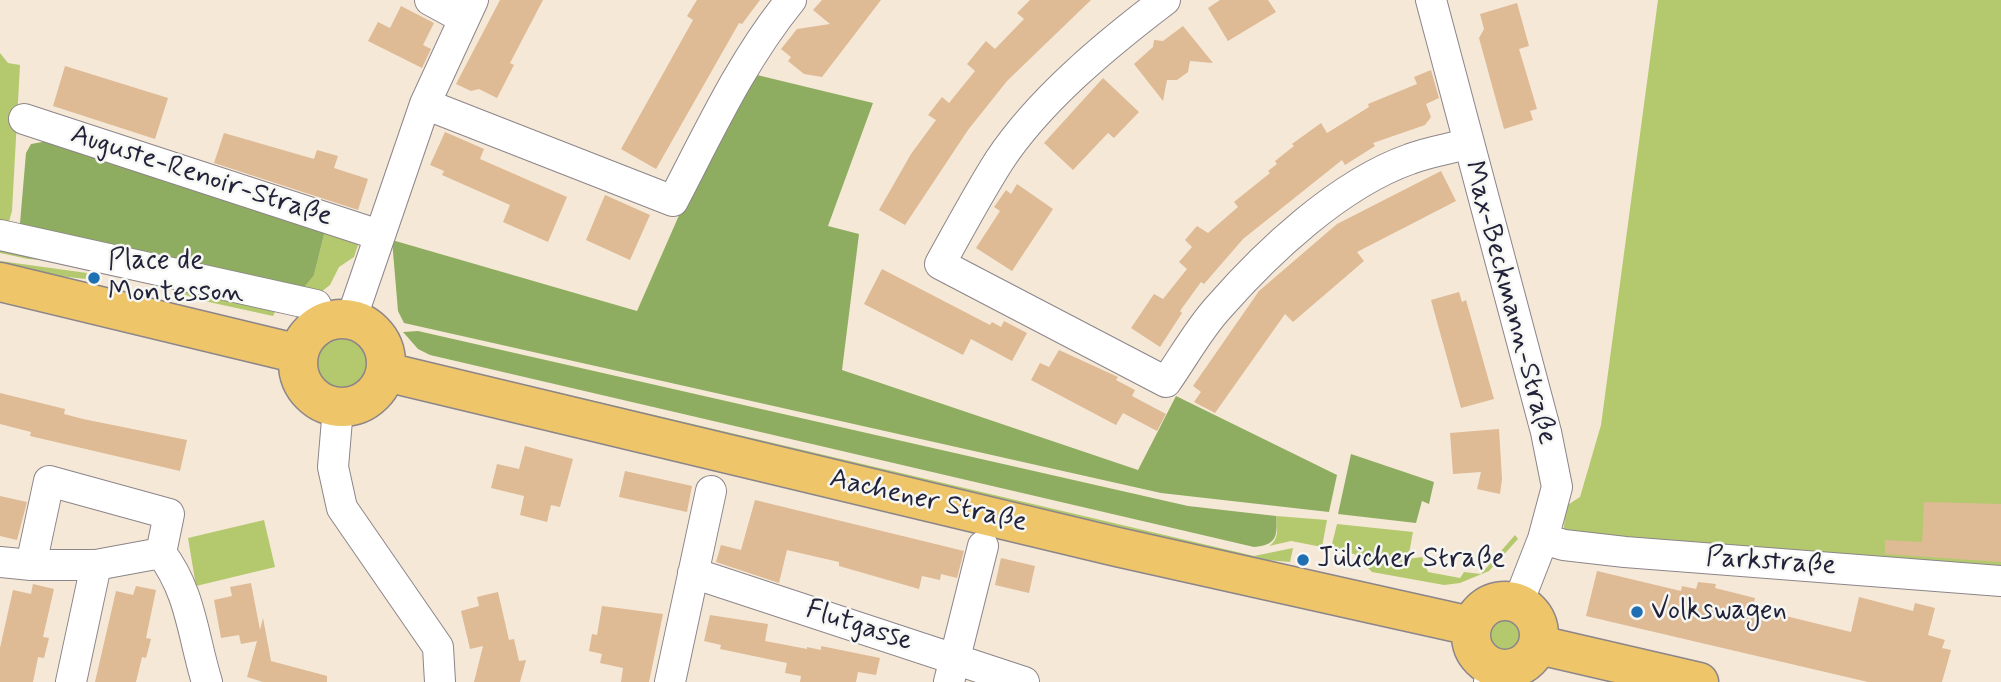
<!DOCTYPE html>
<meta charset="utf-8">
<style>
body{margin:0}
canvas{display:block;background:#f5e8d7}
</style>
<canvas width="2001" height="682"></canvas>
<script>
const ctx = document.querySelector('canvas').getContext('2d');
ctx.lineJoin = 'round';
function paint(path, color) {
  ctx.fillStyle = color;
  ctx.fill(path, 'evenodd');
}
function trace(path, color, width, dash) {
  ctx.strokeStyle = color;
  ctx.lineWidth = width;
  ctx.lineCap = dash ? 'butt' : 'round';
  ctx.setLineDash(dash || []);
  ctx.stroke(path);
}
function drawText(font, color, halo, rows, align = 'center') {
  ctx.font = font + ' Mynerve,sans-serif';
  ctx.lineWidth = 5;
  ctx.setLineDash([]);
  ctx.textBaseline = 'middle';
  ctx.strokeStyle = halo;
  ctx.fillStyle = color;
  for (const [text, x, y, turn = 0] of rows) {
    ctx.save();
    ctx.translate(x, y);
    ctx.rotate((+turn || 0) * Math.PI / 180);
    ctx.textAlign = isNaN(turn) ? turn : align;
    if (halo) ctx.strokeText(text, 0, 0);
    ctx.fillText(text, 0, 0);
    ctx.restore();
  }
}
paint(new Path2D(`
 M1658 0H2001V570L1563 536 1566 506 1580 497 1601 425Z
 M0 53 8 63 20 65 12 211 6 232 0 230Z
 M325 231 360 239 354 257 339 267 330 285 312 299 270 283 314 275Z
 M0 239 280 302 273 316 195 299 166 286 78 263 28 259 0 253Z
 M0 261 87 273 86 279 6 270 0 269Z
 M312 365a28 28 0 1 1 56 0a28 28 0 1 1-56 0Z
 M433 363 1254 556 1293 548 1290 562 1209 555Z
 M1276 516 1327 520 1322 547 1291 541 1269 546C1280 539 1277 527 1276 516Z
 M264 520 275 567 196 586 188 538Z
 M1337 524 1413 532 1408 559 1422 557 1428 572 1460 578 1464 572 1481 574 1515 535 1518 539 1489 571 1460 583 1444 585 1372 572 1354 554 1331 548Z
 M1478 635a24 24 0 1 1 48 0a24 24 0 1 1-48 0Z`), '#b4c96d');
paint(new Path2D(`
 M757 75 873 103 828 226 859 234 842 370 1138 470 1176 396 1337 475 1329 512 1161 493 404 323 398 311 392 240 637 311 691 188Z
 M48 141 325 231 314 275 304 287 19 235 26 153 31 144Z
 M418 331 1188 506 1276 516C1278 537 1276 545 1254 547L430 355 418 349 403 332Z
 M1351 454 1434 482 1429 504 1422 501 1416 523 1338 514Z`), '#8fad60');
paint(new Path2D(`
 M500 0H543L510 63 514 65 497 98 479 89 471 91 456 84Z
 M697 0H760L742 24 739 23 656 169 621 149 693 20 687 16Z
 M822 0H881L822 77 804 74 788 61 791 57 781 49 797 29 830 24 813 10Z
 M1030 0H1091L1007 81 968 130 905 225 879 210 911 154 936 120 928 115 942 97 949 103 975 71 967 64 986 41 995 49 1024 19 1017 13Z
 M1220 0H1268L1276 12 1228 41 1208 8Z
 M1517 3 1529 46 1519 49 1537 109 1530 111 1533 120 1504 129 1479 38 1484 29 1480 14Z
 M401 6 434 23 423 45 431 49 422 68 368 41 378 22 390 28Z
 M1183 26 1213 63 1190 61 1188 72 1177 80H1167L1163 101 1134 64 1153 47 1154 40 1163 41Z
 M65 66 168 98 155 139 53 106Z
 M1431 70 1439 98 1426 104 1431 117 1425 125 1373 143 1375 146 1345 165 1342 160 1243 239 1204 284 1201 282 1180 311 1182 313 1160 347 1131 328 1154 294 1163 299 1187 269 1179 262 1192 247 1185 240 1197 226 1208 233 1238 207 1234 202 1270 173 1268 171 1277 164 1275 161 1294 146 1292 144 1321 123 1327 133 1369 107 1368 104 1417 84 1414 77Z
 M1103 78 1139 112 1114 138 1108 133 1073 170 1044 143Z
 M445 132 484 149 480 159 567 197 548 242 503 222 510 205 442 175 444 171 430 165Z
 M224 133 314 159 317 150 338 156 334 168 368 179 358 210 214 163Z
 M1441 171 1456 201 1357 252 1364 261 1293 322 1285 314 1215 413 1194 402 1201 392 1193 386 1259 291 1337 224Z
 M1017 184 1053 209 1012 271 976 248 1000 211 994 207 1006 190 1011 194Z
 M605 195 650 215 630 260 586 240Z
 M882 269 990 325 992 322 1001 327 1004 321 1027 333 1012 361 971 339 963 355 864 304Z
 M1459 292 1462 302 1466 300 1494 399 1461 408 1431 300Z
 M1059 350 1118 377 1116 380 1135 390 1132 396 1166 414 1157 431 1123 413 1116 425 1031 380 1040 363 1049 367Z
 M0 393 65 409 64 414 83 419 187 440 180 471 30 436 31 432 0 424Z
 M1499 429 1502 479 1500 494 1477 489 1481 472 1453 474 1450 433Z
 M525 446 573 459 560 507 551 505 547 522 520 515 524 496 491 488 497 464 519 469Z
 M625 471 692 486 687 512 619 497Z
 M0 496 27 502 17 540 0 536Z
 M755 500 964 551 957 578 941 574 940 580 922 576 919 589 839 566V562L787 550 779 583 716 562 721 545 741 550Z
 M1924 502 2001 504V562L1885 554V540L1922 542Z
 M1001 558 1035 566 1029 593 995 585Z
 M1597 571 1681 591 1682 586 1696 589 1698 582 1716 584 1715 588 1755 598 1753 608 1851 632 1859 597 1913 611 1915 603 1935 608 1928 635 1945 640 1942 648 1951 650 1942 682H1868L1586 616Z
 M251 583 260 630 263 618 271 661 327 676V682H263L247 677 257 641 241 644 239 635 221 638 214 600 232 596 230 587Z
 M33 584 54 589 43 637 49 638 44 658 38 657 33 682H0V648L13 590 31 594Z
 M136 586 156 590 146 638 151 639 146 658 142 657 136 682H95L116 591 133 595Z
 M498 592 509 640 514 639 519 661 526 660 520 682H474L483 646 470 649 461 611 479 606 477 597Z
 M602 606 663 614 649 682H621L623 668 600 663 602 654 589 651 592 634 597 635Z
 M710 615 768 624 765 641 807 649V647L821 650V646L880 658 876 675 858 672 856 682H800L801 676 785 673 787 663 720 649 721 645 704 641Z`), '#deba95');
const minor = new Path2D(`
 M430 0 463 18
 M1165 0C1107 44 1039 100 999 161 978 194 959 230 940 264L1166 382C1183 358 1198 330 1218 308 1267 252 1339 184 1410 159 1428 152 1448 149 1467 144
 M1431 0 1546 432 1557 487 1543 539 1518 603
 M425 104 673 201C709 132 742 60 791 0
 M24 119 379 235
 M0 235 316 305
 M351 320 425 104 473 0
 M338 408 333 467 342 508 438 647 440 682
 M49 481 169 514 161 553 96 565H31Z
 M1543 539 1564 545 1625 552 2001 581
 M161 553C191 592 193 637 207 682
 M0 562 31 565
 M693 573 1024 682
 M71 682 96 565
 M670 682 711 491
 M949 682 983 546
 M1489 682 1493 668`);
const major = new Path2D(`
 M0 282 299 354
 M298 363a44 44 0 1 1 88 0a44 44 0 1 1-88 0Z
 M386 372 1117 547 1471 626
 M1471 635a34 34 0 1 1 68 0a34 34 0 1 1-68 0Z
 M1539 645 1699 682`);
trace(minor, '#8c8589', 32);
trace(major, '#8c8589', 41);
trace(minor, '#fff', 30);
trace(major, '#eec569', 38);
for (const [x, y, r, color] of [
 [94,278,7,"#1f6fb2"],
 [1303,560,7,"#1f6fb2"],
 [1637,612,7,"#1f6fb2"]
]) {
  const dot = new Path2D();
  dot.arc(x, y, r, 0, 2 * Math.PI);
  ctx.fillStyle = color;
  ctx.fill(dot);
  trace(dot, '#f6f6f2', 2.5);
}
drawText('28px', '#22223b', '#f6f6f2', [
 ["Auguste-Renoir-Straße",201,177,18],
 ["Max-Beckmann-Straße",1509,303,75],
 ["Aachener Straße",928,502,13],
 ["Parkstraße",1771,563,4],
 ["Flutgasse",859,627,18]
]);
drawText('28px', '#22223b', '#f6f6f2', [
 ["Place de",108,262],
 ["Montesson",108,294],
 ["Jülicher Straße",1317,560],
 ["Volkswagen",1651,612]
], 'left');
</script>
